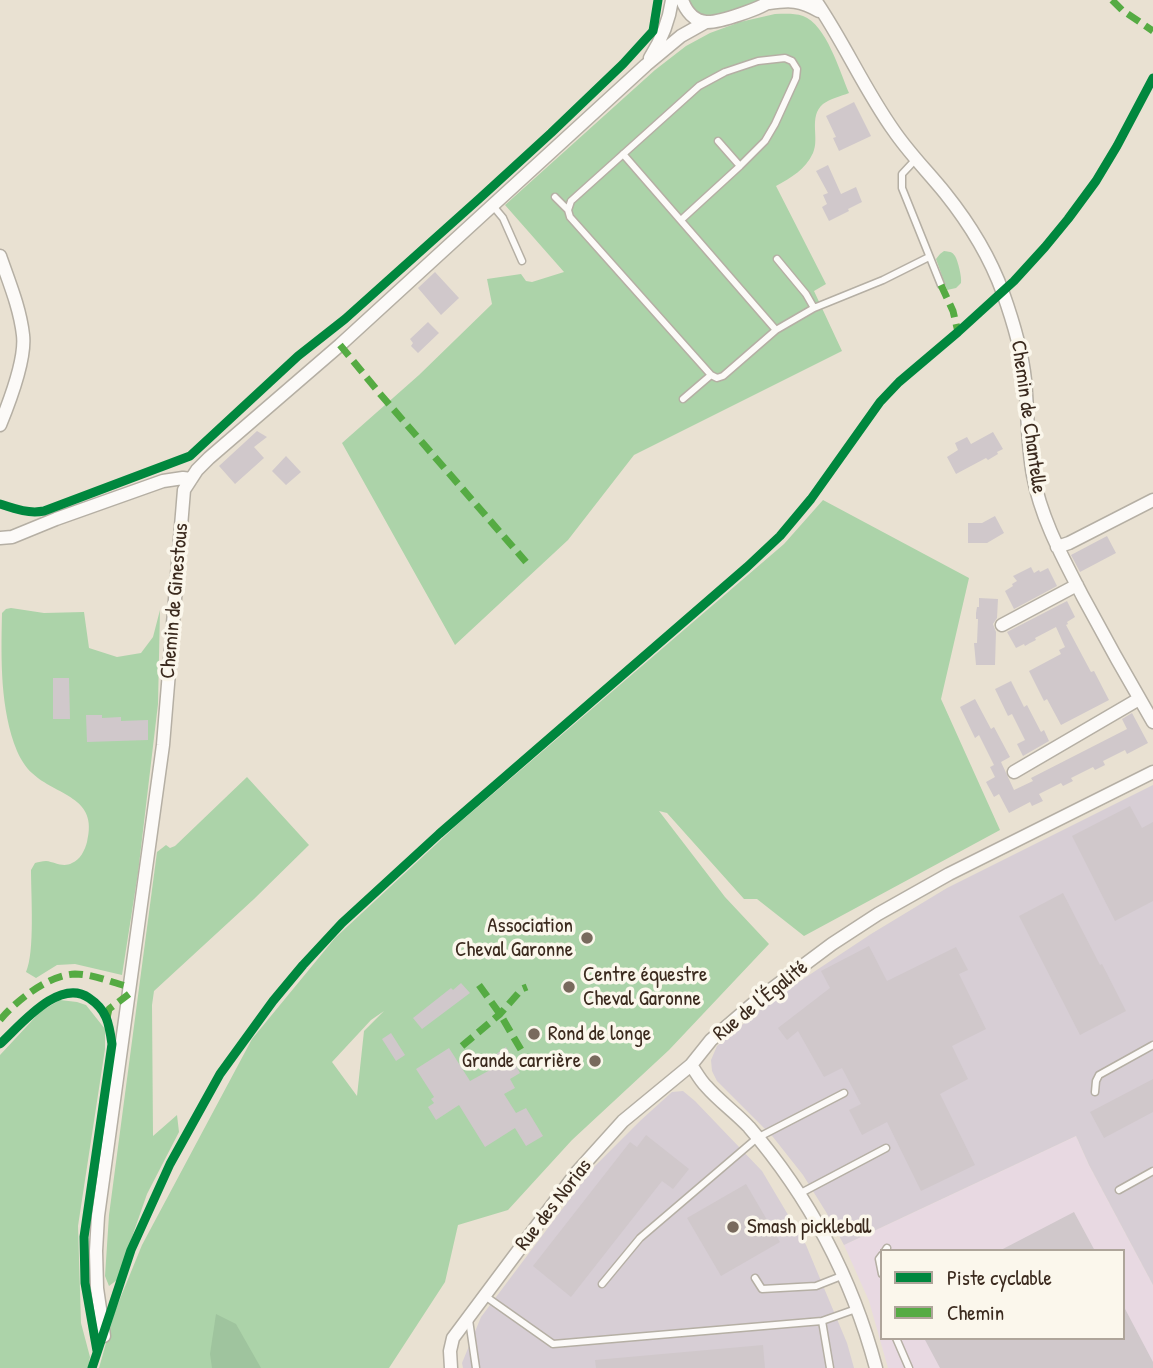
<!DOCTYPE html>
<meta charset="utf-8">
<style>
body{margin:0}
#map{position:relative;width:1153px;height:1368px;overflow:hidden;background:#e9e1d2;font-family:"Patrick Hand",sans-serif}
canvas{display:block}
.legend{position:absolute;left:880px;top:1249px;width:245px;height:91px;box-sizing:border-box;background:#fbf7ec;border:2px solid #aea59a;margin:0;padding:9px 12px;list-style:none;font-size:21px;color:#3b2a1e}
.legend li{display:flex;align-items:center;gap:14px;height:35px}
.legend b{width:35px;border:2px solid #aea59a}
</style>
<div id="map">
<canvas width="1153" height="1368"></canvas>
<ul class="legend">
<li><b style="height:9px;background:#00873e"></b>Piste cyclable</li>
<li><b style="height:9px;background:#55ab43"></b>Chemin</li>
</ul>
</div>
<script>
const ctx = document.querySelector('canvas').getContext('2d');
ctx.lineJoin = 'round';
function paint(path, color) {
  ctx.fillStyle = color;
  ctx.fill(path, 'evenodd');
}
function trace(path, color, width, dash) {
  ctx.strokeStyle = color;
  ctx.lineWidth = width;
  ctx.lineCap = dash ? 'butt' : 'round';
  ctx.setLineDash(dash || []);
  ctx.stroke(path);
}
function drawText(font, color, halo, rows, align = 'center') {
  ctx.font = font + ' "Patrick Hand",sans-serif';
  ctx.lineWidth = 7;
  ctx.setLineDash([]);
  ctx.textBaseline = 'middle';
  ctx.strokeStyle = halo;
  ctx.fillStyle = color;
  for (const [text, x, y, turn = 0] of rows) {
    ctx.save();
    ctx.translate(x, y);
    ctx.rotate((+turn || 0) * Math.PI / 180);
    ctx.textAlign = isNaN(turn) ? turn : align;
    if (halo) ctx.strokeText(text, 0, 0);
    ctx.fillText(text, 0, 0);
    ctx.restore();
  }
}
paint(new Path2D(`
 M1076 1136 1089 1165 1153 1285V1368H888L869 1301 844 1245ZM882 1251H1123V1338H882Z`), '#e8d9e2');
paint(new Path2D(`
 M1153 785V1285L1089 1165 1076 1136 844 1245 826 1212 803 1175 773 1137 717 1081 712 1071 711 1060 717 1046 773 999 871 934 947 888Z
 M683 1091 695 1101 762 1171 806 1245 847 1343 854 1368H463L462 1363 481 1317 593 1168 641 1120 672 1092Z`), '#d7ced5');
paint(new Path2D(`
 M688 0H764C750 5 717 21 703 17 695 15 691 6 688 0Z
 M775 14C784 14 794 13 803 16 826 24 840 72 849 93 841 96 830 99 823 104 808 117 820 138 813 153 805 170 792 177 776 186L826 284 814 291 842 351 634 455 568 540 455 645 342 443 419 375 492 304 487 279 521 274 526 281 532 282 564 272 505 205 655 70 686 46 710 33 740 22Z
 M944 251C949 252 952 251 955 256 958 261 962 277 961 283L956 288 947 290 936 259 940 254Z
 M823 500 969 578 941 699 1000 830 804 936 757 899H744L667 813 659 811 725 897 769 944 669 1050 572 1140 508 1210 458 1225 445 1282 389 1368H99L115 1311 142 1245 252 1039 335 938 459 823 784 544ZM384 1011 364 1031 357 1096 332 1062 371 1020Z
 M11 608 44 613 84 612 89 648 117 657 141 653 153 637 160 610 158 704 138 873 122 975 75 964 57 965 36 978 26 972C35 952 31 895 31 870L35 863C39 862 42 861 46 861 55 862 63 868 72 863 80 860 85 850 87 842 99 796 56 796 32 773 26 768 20 758 17 751 0 709 1 660 2 613L6 609Z
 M247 777 309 845 254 899 154 991 152 1005 153 1136 177 1115 179 1132 147 1194 117 1280 109 1286 105 1276 109 1215 157 852 166 845 170 848 175 846Z
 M60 1000 77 1002 86 1005 105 1029V1049L78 1226 81 1323 90 1357 88 1368H0V1055L41 1011Z`), '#acd3a9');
paint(new Path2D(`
 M216 1314 236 1324 261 1368H212L210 1354Z`), '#9fc49e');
paint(new Path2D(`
 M854 102 871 136 839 151 833 138 836 137 826 116Z
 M828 165 841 194 856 187 862 202 848 209 849 211 829 221 822 207 827 204 823 195 828 193 816 171Z
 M435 272 459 298 441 315 418 288Z
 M428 322 439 333 418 353 411 346 413 343 410 339Z
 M257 431 267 437 254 447 264 458 235 484 219 466Z
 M993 432 1003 449 997 452 998 454 988 460 986 458 956 474 947 457 958 450 955 443 967 437 971 444Z
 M286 456 301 472 286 485 272 471Z
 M995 516 1004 533 987 543H968V523H982Z
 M1107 536 1116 553 1080 572 1071 555Z
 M1031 567 1034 573 1039 570 1040 572 1048 568 1057 586 1014 609 1005 591 1013 586 1012 584 1017 581 1013 576Z
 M979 598 998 599 997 618 993 624 996 632 995 665H976L974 643H977L978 619H976V613L977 607H979Z
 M1067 601 1075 617 1067 622 1068 624 1066 625 1091 672 1094 671 1109 700 1061 725 1047 699 1044 701 1029 671 1061 654 1059 650 1065 647 1056 627 1035 638 1036 640 1030 643 1025 646 1024 644 1016 648 1007 632Z
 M53 678H69L70 719H53Z
 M1011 681 1024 707 1027 705 1041 732 1044 730 1049 741 1023 756 1017 744 1025 740 1012 714 1008 716 995 689Z
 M975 699 991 729 994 727 1010 757 1001 762 1014 790 1033 781 1031 778 1127 729 1122 719 1132 713 1148 743 1127 754 1125 750 1103 761 1105 765 1095 770 1093 767 1071 778 1073 781 1063 786 1061 783 1039 794 1043 801 1032 806 1030 802 1009 813 999 794 994 797 986 782 995 777 990 767 994 765 979 735 975 738 960 707Z
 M86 715H102V718L121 717V721L148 720V740L87 742Z
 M1130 806 1142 828 1153 822V901L1115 921 1072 836Z
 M1063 893 1100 965 1102 964 1126 1011 1080 1035 1019 916Z
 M869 946 887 981 956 947 968 970 959 974 986 1029 952 1046 968 1079 940 1094 975 1165 921 1191 887 1122 862 1135 849 1110 861 1104 842 1068 824 1077 798 1031 787 1040 778 1028 830 988 821 971Z
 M461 983 470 993 422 1029 413 1018 451 988 453 990Z
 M391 1033 405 1055 396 1061 382 1039Z
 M506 1047 520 1073 510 1079 515 1088 504 1094 516 1113 526 1108 543 1136 526 1146 515 1128 485 1147 459 1105 436 1120 428 1107 434 1103 431 1099 434 1097 416 1069 449 1048 470 1081 490 1070 485 1062Z
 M1153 1079V1112L1104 1138 1090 1112Z
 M646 1135 689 1169 673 1189 662 1181 571 1297 533 1266 630 1142 637 1147Z
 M746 1184 780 1242 721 1276 687 1218Z
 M1074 1212 1095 1251H999Z
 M1123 1305 1153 1362V1368H940L924 1338H1123Z
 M763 1345 765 1368H596L595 1360Z`), '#d0c8cb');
const lane = new Path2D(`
 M718 141 740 166
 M623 154 776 330
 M916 159 902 174V188L941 285
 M555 197 568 210
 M493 206 503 218 522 261
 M681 220 740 166 765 141 775 124 796 78 797 69 792 61 785 58 758 61 725 72 699 86 571 201 568 210 570 217 711 375 717 378 723 376 776 330 814 308 883 280 929 257
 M777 259 806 294 814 308
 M683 399 711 375
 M1095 1092 1096 1081 1099 1075 1153 1045
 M1119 1190 1153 1171
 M799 1194 886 1148
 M885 1251 887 1248
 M882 1255 879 1259 882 1274
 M755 1278 762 1289 816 1286 844 1275
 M602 1284 640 1238 757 1138 844 1093
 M485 1296 553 1344 822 1321 856 1309
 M469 1320 476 1368
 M822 1321 830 1368
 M896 1338 909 1368`);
const street = new Path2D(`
 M682 0C686 11 694 21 706 22 719 23 762 8 772 0
 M815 0C844 42 864 89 894 131 909 153 928 172 945 193 969 223 990 257 1003 293 1013 321 1022 351 1025 380 1028 412 1027 444 1033 475 1041 519 1063 558 1083 597 1106 640 1129 681 1153 722
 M769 3C790 0 800 0 819 11
 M650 58C662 39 669 22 672 0
 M0 256C9 282 20 308 23 335 26 359 9 403 0 425
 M0 538 12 537 56 519 163 481 183 478 191 479
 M1057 547 1069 543 1153 500
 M1002 625 1077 585
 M1014 772 1139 699
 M104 1336 97 1288 96 1251 98 1216 163 745 184 490 197 470 209 458 340 345 646 65 681 36 706 22
 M451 1368 450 1351 453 1338 577 1172 623 1121 691 1065
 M876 1368C852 1278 810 1198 749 1127 736 1113 719 1101 706 1086 700 1080 696 1072 691 1065L711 1040 761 997 832 944 878 914 949 874 1153 772`);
trace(lane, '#b5afa4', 9);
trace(street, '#b5afa4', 15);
trace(lane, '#fcfaf8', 6);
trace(street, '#fcfaf8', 12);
trace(new Path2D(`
 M1112 0 1122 10 1153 31
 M941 285 953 311 958 332
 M340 345 381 395 526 562
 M479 985 500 1014 530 1065
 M107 1018 109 1009 129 994
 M0 1020C16 1001 48 975 75 974 93 974 113 983 130 987
 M462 1046 500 1014 522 989 527 987`), '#55ab43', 7, [14, 7]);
trace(new Path2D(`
 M0 504C15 509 29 514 44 511L190 456 298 356 345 319 480 198 551 133 623 64 653 31 658 0
 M0 1044C20 1026 59 977 89 998 107 1010 109 1023 112 1044L84 1237 85 1283 97 1351
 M92 1368 131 1250 170 1164 220 1074 273 1001 303 965 342 923 439 834 747 567 780 536 811 499 880 402 899 382 958 332 1014 281 1045 247 1068 219 1096 181 1117 146 1153 78`), '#00873e', 9);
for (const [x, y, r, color] of [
 [587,938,7,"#786a5d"],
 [569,987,7,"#786a5d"],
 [534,1034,7,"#786a5d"],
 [595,1061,7,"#786a5d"],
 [733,1227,7,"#786a5d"]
]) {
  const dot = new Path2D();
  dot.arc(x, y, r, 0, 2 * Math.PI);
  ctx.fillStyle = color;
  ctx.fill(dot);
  trace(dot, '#fbf7ec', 2.5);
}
drawText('21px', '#3b2a1e', '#fbf7ec', [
 ["Chemin de Chantelle",1028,417,82],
 ["Chemin de Ginestous",175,601,-85],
 ["Rue de l'Égalité",761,1001,-39],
 ["Rue des Norias",554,1205,-52]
]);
drawText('21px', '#3b2a1e', '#fbf7ec', [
 ["Association",573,926,"right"],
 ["Cheval Garonne",573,950,"right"],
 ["Centre équestre",583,975],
 ["Cheval Garonne",583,999],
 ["Rond de longe",548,1034],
 ["Grande carrière",581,1061,"right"],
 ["Smash pickleball",747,1227]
], 'left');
</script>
